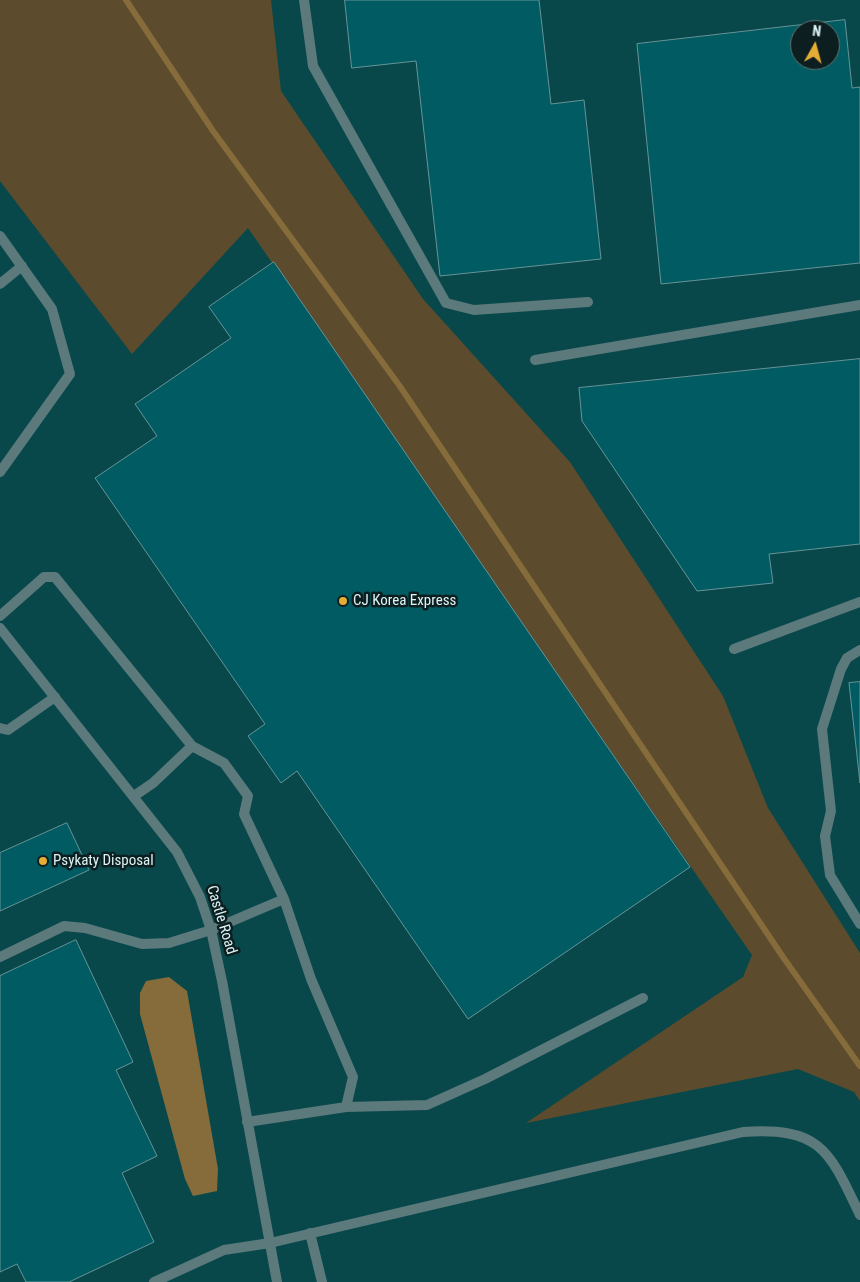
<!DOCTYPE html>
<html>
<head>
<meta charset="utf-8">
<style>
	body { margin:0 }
	#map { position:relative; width:860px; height:1282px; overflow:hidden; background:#0b3a3d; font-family:"Roboto Condensed",sans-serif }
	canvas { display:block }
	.north { position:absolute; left:790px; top:20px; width:50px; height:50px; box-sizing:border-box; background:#0c1e1f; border:1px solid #5f7375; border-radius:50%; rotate:7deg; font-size:14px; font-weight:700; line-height:20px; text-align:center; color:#dcf3f5 }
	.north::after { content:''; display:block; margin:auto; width:18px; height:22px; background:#e5ad35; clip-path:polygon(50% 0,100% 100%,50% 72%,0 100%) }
</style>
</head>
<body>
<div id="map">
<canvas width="860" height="1282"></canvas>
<div class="north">N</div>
</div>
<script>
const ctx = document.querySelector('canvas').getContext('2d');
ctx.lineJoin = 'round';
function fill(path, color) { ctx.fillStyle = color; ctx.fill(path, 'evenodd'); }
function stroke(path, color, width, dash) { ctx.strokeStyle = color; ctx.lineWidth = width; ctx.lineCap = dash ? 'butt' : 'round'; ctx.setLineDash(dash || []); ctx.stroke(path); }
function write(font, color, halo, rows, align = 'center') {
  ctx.font = font + ' "Roboto Condensed",sans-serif'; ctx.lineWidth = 5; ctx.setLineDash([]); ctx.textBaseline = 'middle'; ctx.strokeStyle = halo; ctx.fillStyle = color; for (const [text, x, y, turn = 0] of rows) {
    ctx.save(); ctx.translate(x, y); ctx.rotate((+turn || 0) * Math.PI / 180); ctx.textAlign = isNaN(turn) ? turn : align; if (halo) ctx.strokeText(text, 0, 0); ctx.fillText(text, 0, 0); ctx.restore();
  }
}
fill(new Path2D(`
	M0 0H860V1282H0ZM800 30H830V60H800Z`), '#08484b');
fill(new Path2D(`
	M0 0H271L281 91 423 299 570 462 723 696 768 808 860 953V1101L854 1092 798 1069 526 1123 743 977 752 955 248 228 132 354 0 181Z`), '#5c4b2c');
fill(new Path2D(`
	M169 977 187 991 218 1169 217 1191 193 1196 185 1179 140 1014V993L146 981Z`), '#866c3b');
stroke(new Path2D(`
	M126 0 213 131 399 385 783 957 860 1066`), '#866c3b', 6);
const building = new Path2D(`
	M345 0H539L551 104 584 100 601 259 440 276 416 61 352 68Z
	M845 20 852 88 860 87V263L661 284 637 44ZM800 30H830V60H800Z
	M274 262 690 867 468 1019 297 771 281 783 248 736 265 724 95 478 157 436 135 404 231 338 209 307Z
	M860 359V544L769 554 773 583 697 591 582 421 579 388Z
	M860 682V783L849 683Z
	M67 823 89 870 0 911V853Z
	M76 940 133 1062 116 1070 157 1156 122 1173 154 1242 69 1282H26L17 1264 0 1272V976Z`);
fill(building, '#005c62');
stroke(building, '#679396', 1);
stroke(new Path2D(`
	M304 0 313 66 446 303 474 310 588 302
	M0 236 52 309 70 374 0 472
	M0 284 22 266
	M535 360 860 305
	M0 616 44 577H55L192 746 224 763 248 796 244 814 284 899 311 979 353 1077 346 1107
	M734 649 860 602
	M860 650 847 658 841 669 822 729 831 811 825 836 830 875 860 924
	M0 728 8 730 55 697
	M134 796 153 783 192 746
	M0 957 64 926 85 928 142 944 169 943 211 930 284 899
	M247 1122 346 1107 427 1105 485 1079 643 998
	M310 1233 322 1282
	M154 1282 224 1250 270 1243 743 1132C821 1127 829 1150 860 1215`), '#5c797c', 10);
stroke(new Path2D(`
	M0 628 177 852 200 897 211 930 222 981 277 1282`), '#5c797c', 10);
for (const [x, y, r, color] of [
	[343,601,5,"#e5ad35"],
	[43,861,5,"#e5ad35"]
]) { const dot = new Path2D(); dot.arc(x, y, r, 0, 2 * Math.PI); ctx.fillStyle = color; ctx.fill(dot); stroke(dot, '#0c1e1f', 2); }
write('15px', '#dcf3f5', '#0c1e1f', [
	["CJ Korea Express",353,601],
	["Psykaty Disposal",53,861]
], 'left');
write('15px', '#dcf3f5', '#0c1e1f', [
	["Castle Road",221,920,73]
]);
</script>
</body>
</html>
